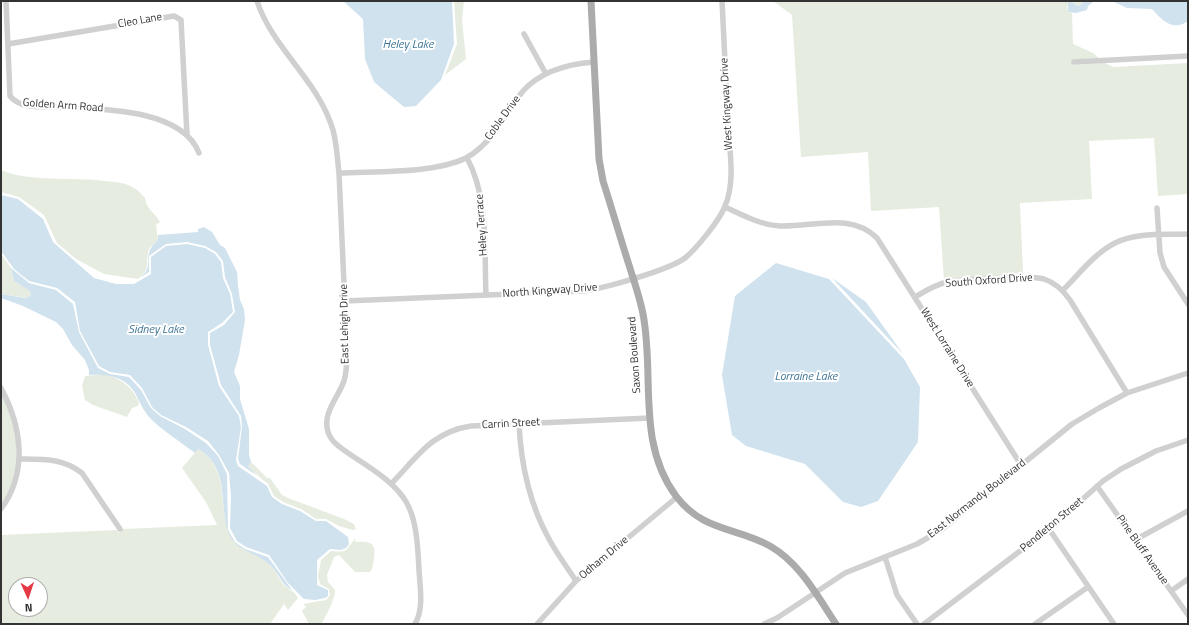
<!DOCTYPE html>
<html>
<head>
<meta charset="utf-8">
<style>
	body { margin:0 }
	#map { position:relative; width:1189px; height:625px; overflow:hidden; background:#fff; font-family:"Titillium Web",sans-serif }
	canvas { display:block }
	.frame { position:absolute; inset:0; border:2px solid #333; pointer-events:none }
	.north { position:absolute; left:8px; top:577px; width:40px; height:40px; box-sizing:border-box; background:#fff; border:1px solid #adadad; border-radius:50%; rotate:177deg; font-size:11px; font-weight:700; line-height:16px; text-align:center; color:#333 }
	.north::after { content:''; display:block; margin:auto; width:14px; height:18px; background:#e63946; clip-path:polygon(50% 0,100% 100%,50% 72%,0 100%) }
</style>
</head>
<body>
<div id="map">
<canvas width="1189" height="625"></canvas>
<div class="frame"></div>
<div class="north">N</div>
</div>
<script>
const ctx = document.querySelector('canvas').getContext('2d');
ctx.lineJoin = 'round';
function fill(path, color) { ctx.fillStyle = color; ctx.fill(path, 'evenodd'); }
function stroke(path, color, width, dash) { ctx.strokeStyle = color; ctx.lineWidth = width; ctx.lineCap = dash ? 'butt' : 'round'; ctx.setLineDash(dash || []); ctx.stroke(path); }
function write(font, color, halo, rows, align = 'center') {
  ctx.font = font + ' "Titillium Web",sans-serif'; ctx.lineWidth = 4; ctx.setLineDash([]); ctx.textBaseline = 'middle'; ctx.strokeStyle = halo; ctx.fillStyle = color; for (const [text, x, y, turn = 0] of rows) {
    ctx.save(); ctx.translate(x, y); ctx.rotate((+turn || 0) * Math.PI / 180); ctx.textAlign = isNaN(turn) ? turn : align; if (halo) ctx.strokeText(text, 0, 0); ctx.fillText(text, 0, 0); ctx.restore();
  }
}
fill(new Path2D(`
	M454 1H464L462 20 466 59 445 75 457 44Z
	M773 1H1084L1079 6 1074 3 1067 6 1068 12 1072 13 1073 44 1093 53 1099 58 1072 60V65L1105 63 1113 67 1188 63V194L1158 196 1154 138 1089 141 1092 199 1020 203 1023 273 944 280 939 207 871 211 868 152 801 157 792 15Z
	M1 170C27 182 74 177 104 181 114 182 125 182 134 188 138 190 141 194 145 198 146 209 155 213 160 222L156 225 158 240C156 242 151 246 149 249 145 261 151 270 138 279L104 274 76 259 57 243 44 215 19 197 1 192Z
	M1 254 11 268 14 281 30 291 31 296 28 298 1 294Z
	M107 374C123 381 133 387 139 403L138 406 132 408 127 417 93 405 85 400 82 386 85 376Z
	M1 393C19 427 24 473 1 505Z
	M198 449C231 469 217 505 230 535 237 552 260 553 271 566 276 571 278 578 283 584 288 589 294 591 298 598L288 610 284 604 270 624H1V535L117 530 119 533 123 529 217 525 206 502 182 468ZM16 585H40V609H16Z
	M251 462 267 478H270L282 495 288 498 344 519 354 524 356 529 353 530 339 526 326 519H316L301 509 283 502 274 496 268 484 251 470 248 466Z
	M356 538 355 542C372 541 376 543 374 559 373 565 373 567 370 572H355L339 555 334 557 327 575 328 582 335 590C336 596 325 619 321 624H309L302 611 306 607 303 604 326 600 330 595 329 589 320 584 318 576 321 560 331 551C351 553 344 550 356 538Z`), '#e6ecdf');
fill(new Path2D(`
	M343 1H452L454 44 441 80 416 106 404 107 374 82 365 59 363 19Z
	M1084 1H1094L1088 6 1087 10 1076 13 1068 12V3L1071 2 1079 6Z
	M1112 1H1188V21C1173 32 1162 20 1152 9L1127 8Z
	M1 195 18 199 43 219 53 242 94 278 116 284H134L151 274V257L166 246 187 244 205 248 215 254 221 262 223 278 230 294 233 312 222 323 208 332V345L219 386 239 416 241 427 236 460 238 466 267 486 272 497 282 504 300 511 316 521H326L348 537 349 544 346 548 341 550 330 549 317 560V585L328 590V596L325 598 315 600 304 599 288 583 269 555 246 547 237 541 230 528 231 496 229 473 219 455 208 441 186 427 161 415 152 407 142 388 130 375 110 372 99 366 80 331 75 302 57 288 29 281 14 269 1 251Z
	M204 227 212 232 220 245 225 248 237 272 238 286 240 300 244 309 245 320 239 355 234 372 240 386V399L249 429V455L251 462 248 466 256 475 240 464 238 459 242 427 241 416 221 385 210 345V333L224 325 235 312 232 294 225 277 223 261 216 252 205 246 187 242 166 244 149 256V272L141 277C156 264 140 255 158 240V235L198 232V229Z
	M776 263 829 279 904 359 920 387 918 442 878 501 861 507 843 502 805 464 746 446 732 435 722 375 735 296Z
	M11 268 29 283 56 290 73 304 79 332 98 368 110 374 129 377 141 390 151 408 160 416 185 429 206 443 218 456 227 474 228 530 235 542 245 549 268 557 292 590C280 584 279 573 270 565 258 553 237 552 229 534 218 505 231 468 198 449L195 453C181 442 164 432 151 419 143 411 140 402 135 393 125 376 106 374 89 375V370L85 360 72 345 63 329 56 322 23 306 1 298V294L25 298 31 296 30 291 14 281Z
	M832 278 866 302 903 354Z`), '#cfe2ee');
stroke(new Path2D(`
	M6 1 10 96C21 110 43 106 59 107 99 109 182 108 199 153
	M257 1C272 47 315 78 331 124 337 139 337 157 339 173L347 351C347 361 347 371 344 381 338 398 322 413 328 432 332 444 344 450 354 457 410 493 416 504 419 570 420 587 424 609 415 624
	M524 34 546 74
	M8 44 174 16 181 20 187 135
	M1074 62 1188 56
	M467 158C489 198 484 250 486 295
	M339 173C375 171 433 174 466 158 477 152 487 142 495 132 505 119 512 104 523 91 541 71 568 64 594 62
	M725 207C742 215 761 225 780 226 814 227 851 212 877 238L1021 465
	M1157 208 1160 253 1164 267 1188 304
	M1063 290C1079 274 1095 253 1115 243 1136 232 1165 235 1188 234
	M915 297C925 291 936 284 948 282 965 279 1030 275 1044 279 1056 283 1063 290 1070 300L1127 393
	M345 301 584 291C605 288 669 270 685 258 696 249 720 220 725 206 736 181 729 148 728 122 726 82 724 41 722 1
	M1 388C22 427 28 472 1 509
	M519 424C521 465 529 503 549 539 557 554 567 567 576 581
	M20 459C43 459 63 458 82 473L120 529
	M392 483C418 456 432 432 471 426L650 418
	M1097 486 1188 615
	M1049 529 1114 624
	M1135 540 1188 511
	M885 557 897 595 917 624
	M1171 591 1188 579
	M537 624 576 581 677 497
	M764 624 777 618 845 573 917 544 941 530 1072 424 1099 408 1127 393 1188 373
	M924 624 1049 529 1103 481 1121 469 1156 451 1188 440
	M1035 624 1088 587`), '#d0d0d0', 5.5);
stroke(new Path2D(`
	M591 1 599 159 603 181C612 209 620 237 629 265 634 281 640 298 643 314 655 376 636 442 676 496 703 532 736 527 770 546 800 563 818 597 836 624`), '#ababab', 7);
write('11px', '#333', '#fff', [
	["Cleo Lane",140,21,-10],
	["West Kingway Drive",727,104,-93],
	["Golden Arm Road",63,106,4],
	["Coble Drive",503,118,-54],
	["Heley Terrace",482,225,-94],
	["South Oxford Drive",989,281,-4],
	["North Kingway Drive",550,291,-4],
	["East Lehigh Drive",345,324,-91],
	["West Lorraine Drive",947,348,58],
	["Saxon Boulevard",635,355,-94],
	["Carrin Street",511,424,-3],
	["East Normandy Boulevard",977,499,-38],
	["Pendleton Street",1052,525,-40],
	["Pine Bluff Avenue",1142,550,55],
	["Odham Drive",604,558,-40]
]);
write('italic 12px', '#3f7597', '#fff', [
	["Heley Lake",408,45],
	["Sidney Lake",156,330],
	["Lorraine Lake",806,377]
]);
</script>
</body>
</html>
